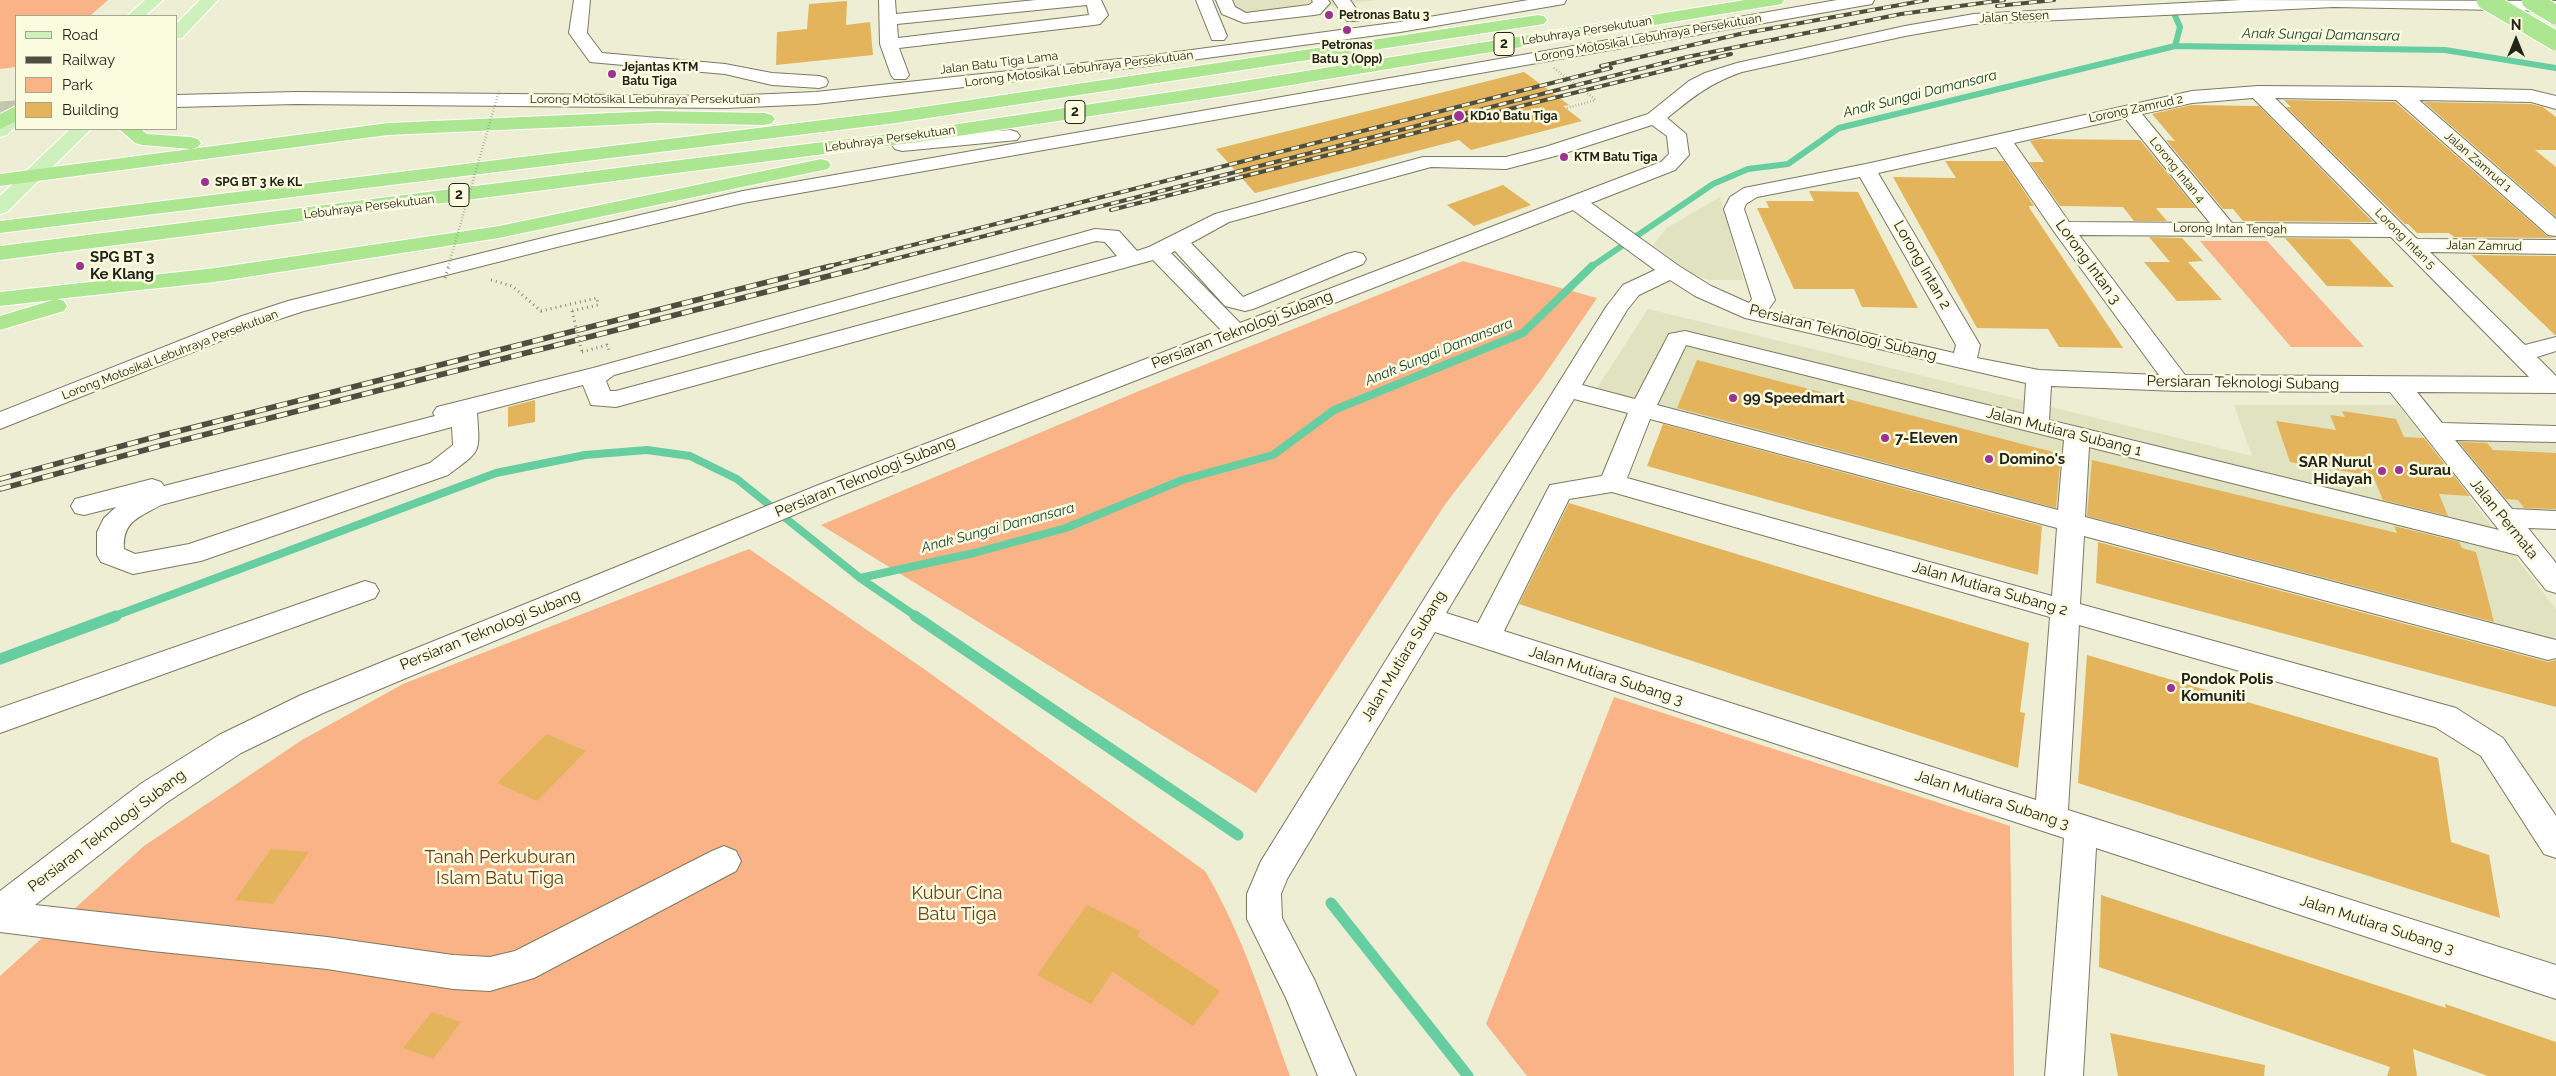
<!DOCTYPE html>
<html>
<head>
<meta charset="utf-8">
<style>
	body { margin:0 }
	#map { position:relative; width:2556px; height:1076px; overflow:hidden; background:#edeed3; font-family:Raleway,sans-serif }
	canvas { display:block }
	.legend { position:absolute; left:15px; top:15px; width:162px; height:115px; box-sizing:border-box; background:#fbfbe0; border:1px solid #a4a590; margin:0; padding:6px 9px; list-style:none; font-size:15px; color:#222319 }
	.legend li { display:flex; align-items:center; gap:10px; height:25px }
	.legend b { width:25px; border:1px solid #a4a590 }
	.north { position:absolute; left:2491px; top:15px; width:50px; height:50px; -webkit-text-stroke:4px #fbfbe0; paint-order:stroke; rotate:0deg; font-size:14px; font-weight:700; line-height:20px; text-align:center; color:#222319 }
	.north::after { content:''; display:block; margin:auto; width:18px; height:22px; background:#222319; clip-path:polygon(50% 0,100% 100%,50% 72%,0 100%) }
</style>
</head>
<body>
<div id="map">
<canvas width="2556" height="1076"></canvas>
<ul class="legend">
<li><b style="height:6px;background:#cef0bd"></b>Road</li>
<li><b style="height:6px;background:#4d4e40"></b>Railway</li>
<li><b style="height:14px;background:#f9b386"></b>Park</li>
<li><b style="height:14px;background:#e3b45c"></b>Building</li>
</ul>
<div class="north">N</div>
</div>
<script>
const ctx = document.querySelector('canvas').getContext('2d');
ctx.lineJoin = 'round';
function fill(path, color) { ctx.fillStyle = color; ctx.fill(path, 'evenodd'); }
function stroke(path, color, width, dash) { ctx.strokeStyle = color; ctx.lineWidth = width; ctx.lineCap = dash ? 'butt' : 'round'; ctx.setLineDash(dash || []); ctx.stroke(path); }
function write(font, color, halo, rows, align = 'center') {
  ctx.font = font + ' Raleway,sans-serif'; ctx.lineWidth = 5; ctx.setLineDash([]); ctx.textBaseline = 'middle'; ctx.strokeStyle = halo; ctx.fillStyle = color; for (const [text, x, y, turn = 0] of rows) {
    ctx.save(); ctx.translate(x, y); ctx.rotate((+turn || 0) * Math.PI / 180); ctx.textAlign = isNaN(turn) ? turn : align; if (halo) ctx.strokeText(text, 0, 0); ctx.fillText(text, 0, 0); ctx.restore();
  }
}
fill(new Path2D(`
	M1228 0H1377L1247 16 1232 10Z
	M1720 197 1743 280H1709L1693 274 1653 245 1667 228Z
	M1648 309 2252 456 2234 405H2398L2556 609V644L1597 388Z
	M2450 437 2556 440V515L2512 513Z`), '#e1e2bf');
fill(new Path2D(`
	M0 0H108L90 16H16V67L0 69Z
	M2200 241H2267L2364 347H2291Z
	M1463 261 1597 298 1541 380 1446 503 1256 793 821 525 1139 391Z
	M749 549 924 669 1205 871C1243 935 1265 1007 1290 1076H0V976L144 846 302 740 403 684Z
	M1614 697 2010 826 2014 1076H1527L1486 1024Z`), '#f9b386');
stroke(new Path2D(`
	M2172 9 2180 27 2175 46
	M1591 267 1713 184 1748 169 1788 164 1839 128 2175 46 2445 50 2556 68`), '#66cea1', 6);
stroke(new Path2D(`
	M860 578 974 553 1066 528 1182 480 1273 455 1334 410 1523 333 1592 266
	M112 617 496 473 585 455 647 450 690 456 737 479 860 578 917 617`), '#66cea1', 8);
stroke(new Path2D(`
	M915 616 1238 835
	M0 659 116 616
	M1331 903 1468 1076`), '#66cea1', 11);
fill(new Path2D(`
	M847 1 846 25 870 22 873 55 776 65 777 32 807 29 809 4Z
	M1524 72 1569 105 1563 106 1582 121 1471 150 1459 140 1255 193 1216 149Z
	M2284 100 2395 102 2547 236 2556 238 2454 237 2449 233H2417L2408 224H2405L2286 107H2291Z
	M2424 102 2531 104 2543 107 2556 117V150H2535L2556 167V217Z
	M2191 105 2259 106 2373 222 2243 221 2233 209H2223L2166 140 2175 141 2152 114Z
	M2040 139 2140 140 2196 208H2156L2167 221H2134L2123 207 2060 206 2029 162H2044L2030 141Z
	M1945 161H2004L2034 206H2029L2030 209 2123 348 2059 347 2048 329 1977 328 1893 177 1956 178Z
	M1503 185 1531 205 1474 226 1447 205Z
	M1809 191 1858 192 1918 308 1862 307 1854 289H1794L1757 208H1769L1766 201H1814Z
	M2149 237 2182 238 2203 261 2188 262 2222 300 2177 301 2144 262H2170Z
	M2285 238 2349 239 2394 287 2327 286Z
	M2471 255 2556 256V335H2555Z
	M1697 360 2061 454 2056 508 1677 408Z
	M535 400V422L508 427V407Z
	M2342 411 2396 419 2404 437 2424 438 2470 496 2439 494 2448 516 2383 500 2373 476 2290 462 2276 421 2336 430 2330 415 2345 417Z
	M1663 424 2042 526 2038 575 1647 466Z
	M2459 442 2487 443 2493 450 2556 453V509L2524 508 2518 500 2506 499Z
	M2092 460 2397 533 2394 526 2459 542 2462 548 2476 552 2494 622 2087 516Z
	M1569 503 2029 643 2020 712 2025 713 2018 768 1519 604Z
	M2098 542 2548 662 2556 660V707L2096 583Z
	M2087 655 2438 758 2451 842 2489 855 2500 918 2078 783Z
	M547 734 586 751 537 801 497 783Z
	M271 849 309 852 273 904 235 900Z
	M2101 895 2446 1008 2445 1004 2556 1042V1076H2488L2413 1049 2417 1076H2387L2390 1067 2099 967Z
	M1087 905 1140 931 1137 936 1220 991 1193 1026 1113 972 1091 1004 1037 975Z
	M432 1012 461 1022 433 1059 403 1048Z
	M2110 1033 2265 1065 2264 1076H2118Z`), '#e3b45c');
stroke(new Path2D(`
	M0 111 16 110`), '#c4c5ae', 19, [19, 9]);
const minor = new Path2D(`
	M574 0H590L587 33 602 53 725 64 772 73 819 76 826 78 828 82 826 86 819 88 772 85 725 74 590 62 569 33Z
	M879 0H895L896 14 1036 0H1101L1108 15 1100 24 1094 25 899 48 909 75 906 79H894L891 75 880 44ZM1087 5 1089 15 898 38 897 24Z
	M1196 0H1212L1227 36 1224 40H1212Z
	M1216 0H1232L1235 7 1246 13 1309 5 1313 2 1312 0H1328L1330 3 1320 14 1314 15 1244 23 1222 14Z
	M1333 0H1350L1362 17 1359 21H1347Z
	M1528 0H1566L1564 4 1558 5 1400 32 1147 66 816 104 726 108 296 104 176 107V95L296 92 726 96 816 92 1147 56 1400 22Z
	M1837 0H1874L1872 4 1866 5 743 203 561 246 304 311 258 326 0 429V412L242 316 288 301 559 234 743 191Z
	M2241 0 2556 1V11L2334 7 1974 24 1905 36 1742 72C1710 83 1693 97 1667 118L1686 134 1689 155 1675 170 1591 203 1679 266 1711 286 1749 303 1752 299 1724 209 1730 197 1744 188 1866 164 2192 91 2258 86 2400 87 2531 90 2556 96V109L2531 102 2419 100 2556 219V236L2548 235 2396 100 2275 98 2417 239 2556 240V254L2430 252 2525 345 2556 337V351L2537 357 2556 376V393L2417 392 2442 423 2556 426V442L2455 440 2512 509 2556 511V529L2528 528 2556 563V593L2546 590 2518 555 2089 447 2085 517 2548 638 2556 640V658L2548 660 2084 536 2080 604 2456 708 2503 738 2556 816V858L2544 854 2481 756 2435 727 2079 625 2068 810 2556 965V999L2096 848 2083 1076H2045L2064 838 1435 632 1287 879 1281 894 1282 918 1314 979 1356 1076H1318L1286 998 1247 919V894L1261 861 1606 307 1623 285 1655 270 1573 210 834 498 323 713 241 753 166 803 35 905 327 937 453 955 490 957 515 951 712 851 724 846 736 851 741 861 736 871 534 978 490 991 453 989 327 969 152 951 0 932V891L142 783 219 735 301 695 816 486 1221 330 1153 260 616 407 591 405 583 385 477 413C480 455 481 450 448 475L201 561 133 574 101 562 97 555V532L104 518 116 507 84 515 75 513 71 506 75 499 152 479 161 482 164 486 435 416 433 413 437 407 593 368 1095 229 1119 231 1137 251 1149 247 1215 214 1423 157H1506L1545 147 1648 114 1689 81 1705 73 1737 63 1905 26 1974 14ZM2253 98 2378 224 2232 223 2142 114 2192 103ZM2125 118 2210 223 2069 222 2014 143ZM1652 125 1667 136 1669 154 1661 162 1240 323 1171 253 1175 251 1225 306 1245 311 1253 309 1363 264 1366 259 1363 254 1355 252 1347 254 1243 297 1191 243 1229 222 1431 167 1506 169 1559 155ZM1996 147 2055 233 2159 375 2039 370 1977 358 1980 345 1878 173ZM1860 177 1956 345 1954 353 1768 310 1775 300 1744 209 1746 204 1757 197ZM2079 235 2391 237 2529 377 2185 375ZM1096 241 1105 242 1117 256 616 391H610L606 381 614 375ZM1670 280 1695 296 1745 318 2026 383 2024 414 1685 331 1669 334 1635 399 1582 385 1627 310 1639 295ZM1686 345 2064 440 2058 510 1657 405ZM2051 386 2178 391 2390 392 2499 530 2049 420ZM1574 399 1628 413 1602 476 1550 485 1478 623 1446 613ZM1650 419 2057 528 2052 596 1627 478ZM452 427 453 445 430 463 189 544 135 554 124 549C122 521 140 517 161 505ZM1612 492 2050 617 2036 800 1504 631 1569 499Z
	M1010 130 1017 132 1020 136 1017 140 902 151 895 149 892 145 895 141 902 139Z
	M365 581 375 584 379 591 375 598 0 733V708Z`);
const major = new Path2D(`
	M145 0H163L145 16H127Z
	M200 0H218L182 38 176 39V24Z
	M16 110V126L7 135 0 137V121L9 112Z
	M70 129H91L7 212 0 214V196Z`);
const highway = new Path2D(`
	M1745 0H1784L1782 4 1776 5 1231 95 918 142 0 260V246L918 130 1231 83Z
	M1538 15 1544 16 1547 20 1544 24 896 123 0 233V221L896 111Z
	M16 106V121L0 129V114Z
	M657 111 765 113 772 115 775 119 772 123 765 125 657 123 388 135 0 186V174L388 123Z
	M119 129H141L147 134 191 137 198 139 201 143 198 147 191 149 142 145 135 143Z
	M821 159 828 161 831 165 828 169 499 238 215 282 57 299 64 301 67 306 64 311 0 330V316L53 300 0 306V292L215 268 499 226Z`);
stroke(minor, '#7a7a62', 2);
stroke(major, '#fff', 2);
stroke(highway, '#fff', 2);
stroke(new Path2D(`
	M1567 108 1596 100`), '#888976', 2.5, [0.5, 2.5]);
stroke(new Path2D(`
	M491 280 512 286 541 311 597 298 598 305 572 311
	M582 352 607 345 609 350`), '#888976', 3, [1, 4]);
fill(minor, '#fff');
fill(major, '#cef0bd');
fill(highway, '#ade691');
const railFar1 = new Path2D(`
	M1997 6 2054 0
	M1601 66 1740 34 1927 0
	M1501 111 1731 54
	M1111 210 1474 118
	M826 267 1611 68
	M863 267 1687 57 1901 14 2004 0`);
const rail = new Path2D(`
	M0 479 155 437 831 266
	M0 489 156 447 868 266`);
stroke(railFar1, '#4d4e40', 4);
stroke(rail, '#4d4e40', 5.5);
stroke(railFar1, '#fbfbe0', 2.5, [8]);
stroke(rail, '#fbfbe0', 4, [11]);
const highwayBridge = new Path2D(`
	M2486 0 2556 41
	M2531 0 2556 15`);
stroke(highwayBridge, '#fff', 21, []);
stroke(new Path2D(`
	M1554 68 1596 100
	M448 267 499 91`), '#888976', 2.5, [0.5, 2.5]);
stroke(new Path2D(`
	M445 278 449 266
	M572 311 582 352`), '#888976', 3, [1, 4]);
stroke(highwayBridge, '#ade691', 19);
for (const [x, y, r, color] of [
	[1329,15,5,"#9d3293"],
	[1347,30,5,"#9d3293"],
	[612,74,5,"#9d3293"],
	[1459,116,6,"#9d3293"],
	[1564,157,5,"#9d3293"],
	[205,182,5,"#9d3293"],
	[80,266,5,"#9d3293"],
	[1733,398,5,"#9d3293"],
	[1885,438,5,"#9d3293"],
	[1989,459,5,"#9d3293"],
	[2399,470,5,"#9d3293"],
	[2382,471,5,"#9d3293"],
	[2171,688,5,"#9d3293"]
]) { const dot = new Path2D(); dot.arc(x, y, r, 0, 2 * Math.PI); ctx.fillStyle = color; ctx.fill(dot); stroke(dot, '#fbfbe0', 2); }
write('bold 12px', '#222319', '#fbfbe0', [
	["Petronas Batu 3",1339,15],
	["Petronas",1347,45,"center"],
	["Batu 3 (Opp)",1347,59,"center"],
	["Jejantas KTM",622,67],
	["Batu Tiga",622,81],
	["KD10 Batu Tiga",1470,116],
	["KTM Batu Tiga",1574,157],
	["SPG BT 3 Ke KL",215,182]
], 'left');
write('12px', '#222319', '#fbfbe0', [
	["Jalan Stesen",2014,17,-3],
	["Lebuhraya Persekutuan",1587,31,-9],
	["Lorong Motosikal Lebuhraya Persekutuan",1648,38,-10],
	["Jalan Batu Tiga Lama",999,63,-7],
	["Lorong Motosikal Lebuhraya Persekutuan",1079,69,-7],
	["Lorong Motosikal Lebuhraya Persekutuan",645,99],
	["Lorong Zamrud 2",2136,109,-12],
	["Lebuhraya Persekutuan",890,139,-8],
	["Jalan Zamrud 1",2478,162,41],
	["Lorong Intan 4",2177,170,51],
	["Lebuhraya Persekutuan",369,207,-7],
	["Lorong Intan Tengah",2230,229,1],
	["Lorong Intan 5",2405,239,45],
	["Jalan Zamrud",2484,246,1],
	["Lorong Motosikal Lebuhraya Persekutuan",170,355,-21]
]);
write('italic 14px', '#0f3d2b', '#fbfbe0', [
	["Anak Sungai Damansara",2321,35,1],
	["Anak Sungai Damansara",1920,94,-14],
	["Anak Sungai Damansara",1439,352,-22],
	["Anak Sungai Damansara",998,528,-15]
]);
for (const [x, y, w] of [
	[1504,44,20],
	[1075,112,20],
	[459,195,20]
]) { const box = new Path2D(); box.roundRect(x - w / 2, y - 11.5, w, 23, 4); ctx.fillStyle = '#fbfbe0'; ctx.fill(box); stroke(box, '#222319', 1); }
write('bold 14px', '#222319', null, [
	["2",1504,44],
	["2",1075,112],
	["2",459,195]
]);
write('bold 15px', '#222319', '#fbfbe0', [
	["SPG BT 3",90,257],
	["Ke Klang",90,274],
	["99 Speedmart",1743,398],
	["7-Eleven",1895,438],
	["Domino's",1999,459],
	["SAR Nurul",2372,462,"right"],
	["Hidayah",2372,479,"right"],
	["Surau",2409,470],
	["Pondok Polis",2181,679],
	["Komuniti",2181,696]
], 'left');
write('15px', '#222319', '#fbfbe0', [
	["Lorong Intan 3",2088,262,54],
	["Lorong Intan 2",1922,265,60],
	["Persiaran Teknologi Subang",1242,330,-21],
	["Persiaran Teknologi Subang",1843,333,14],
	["Persiaran Teknologi Subang",2243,383,1],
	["Jalan Mutiara Subang 1",2064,432,14],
	["Persiaran Teknologi Subang",865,477,-22],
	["Jalan Permata",2504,519,51],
	["Jalan Mutiara Subang 2",1990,589,16],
	["Persiaran Teknologi Subang",490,630,-22],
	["Jalan Mutiara Subang",1404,656,-59],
	["Jalan Mutiara Subang 3",1606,676,18],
	["Jalan Mutiara Subang 3",1992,800,18],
	["Persiaran Teknologi Subang",107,831,-37],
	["Jalan Mutiara Subang 3",2377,925,18]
]);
write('18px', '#6e3b13', '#fbfbe0', [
	["Tanah Perkuburan",500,858],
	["Islam Batu Tiga",500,879],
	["Kubur Cina",957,894],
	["Batu Tiga",957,915]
]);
</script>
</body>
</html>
